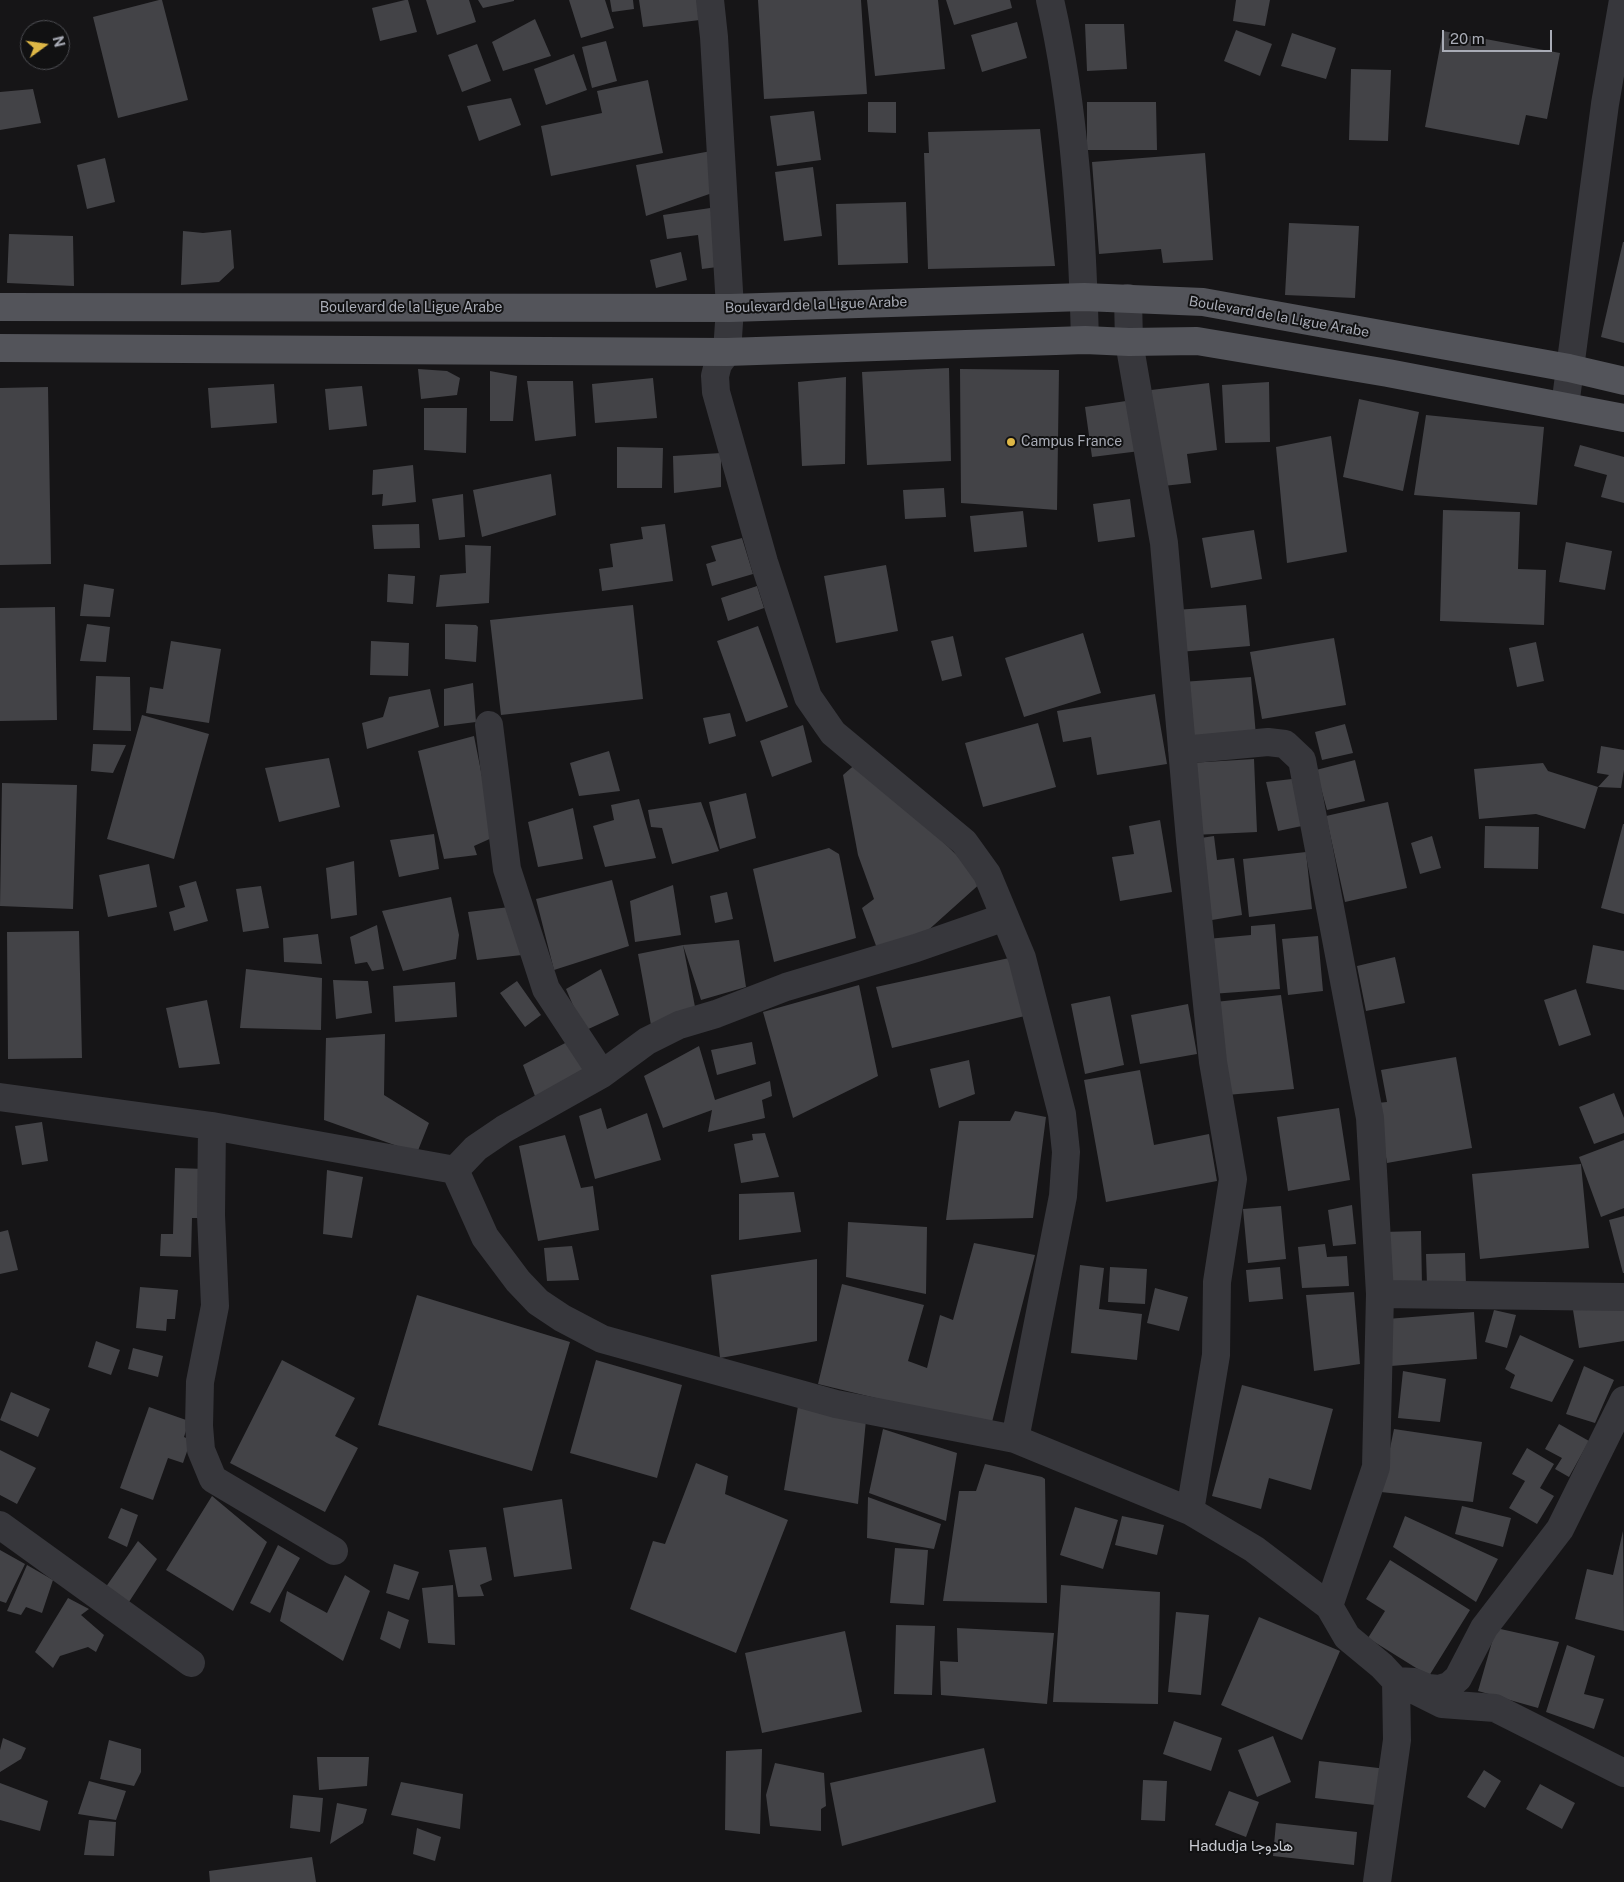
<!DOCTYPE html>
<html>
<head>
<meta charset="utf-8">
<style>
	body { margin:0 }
	#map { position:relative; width:1624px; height:1882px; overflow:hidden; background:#161517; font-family:"Public Sans",sans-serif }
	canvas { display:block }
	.north { position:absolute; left:20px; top:20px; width:50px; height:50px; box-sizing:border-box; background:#111112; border:1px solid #4e4f54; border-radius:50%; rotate:76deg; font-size:14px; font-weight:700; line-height:20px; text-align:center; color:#a9acb6 }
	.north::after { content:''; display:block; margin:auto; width:18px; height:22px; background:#deb746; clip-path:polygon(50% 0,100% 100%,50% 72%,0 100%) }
	.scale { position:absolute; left:1442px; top:30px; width:110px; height:22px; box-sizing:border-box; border:2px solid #a9acb6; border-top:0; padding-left:6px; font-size:15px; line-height:18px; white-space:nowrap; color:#a9acb6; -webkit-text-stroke:4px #111112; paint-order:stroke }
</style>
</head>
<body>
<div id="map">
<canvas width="1624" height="1882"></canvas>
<div class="north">N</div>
<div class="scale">20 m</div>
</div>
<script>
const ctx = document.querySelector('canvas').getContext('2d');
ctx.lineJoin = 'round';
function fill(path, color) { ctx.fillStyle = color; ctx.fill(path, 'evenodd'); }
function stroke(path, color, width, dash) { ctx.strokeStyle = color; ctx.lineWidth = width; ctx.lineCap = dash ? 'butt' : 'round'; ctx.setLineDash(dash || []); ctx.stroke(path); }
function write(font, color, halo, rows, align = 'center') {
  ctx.font = font + ' "Public Sans",Vazirmatn,sans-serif'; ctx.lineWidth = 4; ctx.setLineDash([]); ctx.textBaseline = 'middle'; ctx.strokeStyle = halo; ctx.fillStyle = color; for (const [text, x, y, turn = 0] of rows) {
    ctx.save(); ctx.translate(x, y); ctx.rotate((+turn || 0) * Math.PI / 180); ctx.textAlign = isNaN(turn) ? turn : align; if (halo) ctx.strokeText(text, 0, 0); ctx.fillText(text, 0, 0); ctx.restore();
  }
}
fill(new Path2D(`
	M159 0H162L188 100 118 118 93 17Z
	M405 0H408L417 32 380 41 372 8Z
	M426 0H469L476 22 437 35Z
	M478 0H514V1L483 8Z
	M569 0H605L614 28 581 38Z
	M610 0H633L634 9 612 12Z
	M639 0H705L708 19 643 27Z
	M758 0H861L867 94 764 99Z
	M867 0H938L945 69 875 76Z
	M946 0H1010L1012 8 954 25Z
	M1236 0H1270L1265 26 1233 21Z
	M535 19 551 56 503 71 492 42Z
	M1017 22 1027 58 982 72 971 35Z
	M1085 24H1124L1127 69 1087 71Z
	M1236 30 1272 44 1260 76 1224 61Z
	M1443 31 1560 53 1547 119 1526 115 1519 145 1425 127Z
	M1292 33 1336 48 1326 79 1281 66Z
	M606 41 617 81 592 88 582 47Z
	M477 44 491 81 462 92 448 55Z
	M574 54 587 90 546 105 534 69Z
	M1351 69 1391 70 1388 141 1349 140Z
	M648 80 663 153 551 176 541 126 602 113 597 91Z
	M33 89 41 123 0 130V92Z
	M511 98 521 125 479 141 467 106Z
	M868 102H896V133L868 132Z
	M1087 102H1156L1157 150H1087Z
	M814 111 821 160 777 166 770 116Z
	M1040 129 1055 266 928 269 924 153H929L928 132Z
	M711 151 718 191 646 216 636 165Z
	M1205 153 1213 260 1163 263 1161 249 1099 254 1092 162Z
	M105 158 115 202 87 209 77 165Z
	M813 167 822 236 784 241 775 172Z
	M906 202 908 263 838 265 836 204Z
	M717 207 725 266 702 269 698 235 667 239 663 215Z
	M1289 223 1359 226 1355 298 1285 295Z
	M231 230 234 268 219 282 181 285 183 231 203 233Z
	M9 234 73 236 74 286 7 283Z
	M1623 242H1624V343L1601 337Z
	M681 252 687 280 656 288 650 260Z
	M949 368 951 461 867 465 862 372Z
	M418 369 447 371 460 378 457 395 421 399Z
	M960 369 1059 370 1057 510 961 503Z
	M490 371 517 376 513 421H490Z
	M846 377 845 464 802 466 798 382Z
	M653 378 657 418 595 423 592 384Z
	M527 381H573L576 436 535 441Z
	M1269 382 1270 442 1225 443 1222 385Z
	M1209 383 1217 450 1187 454 1191 483 1163 486 1151 390Z
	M274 384 277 423 211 428 208 388Z
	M362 386 367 426 329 430 325 389Z
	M48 387 51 564 0 565V388Z
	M1359 399 1419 412 1403 491 1343 477Z
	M1133 400 1140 451 1092 457 1085 407Z
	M424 408H467L466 453 424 450Z
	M1426 415 1544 427 1537 505 1414 495Z
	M1331 436 1347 552 1287 563 1276 447Z
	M1580 445 1624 457V503L1601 497 1607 475 1574 466Z
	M617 447 663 448 662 488H617Z
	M721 453V487L674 493 673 456Z
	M413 465 416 502 382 506 383 494 372 495 373 470Z
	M551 474 556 515 482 537 473 490Z
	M944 488 946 517 905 519 903 490Z
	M463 494 465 537 439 540 432 499Z
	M1130 499 1135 537 1098 542 1093 504Z
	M1443 510 1520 512 1518 569 1546 570 1544 625 1440 621Z
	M1023 511 1027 547 974 552 970 516Z
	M419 524 420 548 374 549 372 525Z
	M665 524 673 581 602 591 599 569 613 567 610 544 643 539 641 527Z
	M1254 530 1262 579 1211 588 1202 538Z
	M742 538 753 574 712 586 706 564 716 561 711 546Z
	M1566 542 1612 551 1605 590 1559 582Z
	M465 545 491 546 489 603 436 607 440 575 466 573Z
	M886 565 898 631 836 643 824 576Z
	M388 574 415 576 413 604 387 602Z
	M84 584 114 589 110 617 80 616Z
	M757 586 764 608 728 621 721 598Z
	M633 605 643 699 501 715 490 620Z
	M1246 605 1250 646 1179 652 1175 610Z
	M55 607 57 720 0 721V608Z
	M87 624 110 627 106 662 80 661Z
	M445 624 476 625 478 627 476 662 445 659Z
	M758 626 788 707 746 722 717 641Z
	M1083 633 1101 693 1024 717 1005 658Z
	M953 636 962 676 942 681 931 641Z
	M1334 638 1346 705 1262 719 1250 652Z
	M171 641 221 649 209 723 146 713 150 687 163 689Z
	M371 641 409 643 408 676 370 675Z
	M1536 642 1544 681 1517 687 1509 648Z
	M96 676 130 677 131 731 93 730Z
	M1251 677 1256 736 1186 742 1182 682Z
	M473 683 476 722 444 726V689Z
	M430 689 439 727 367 749 362 723 383 717 389 697Z
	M1155 694 1167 764 1097 775 1091 737 1063 742 1057 711Z
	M730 713 736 736 709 744 703 718Z
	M142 715 209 734 174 859 107 839Z
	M1038 723 1056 787 983 807 965 743Z
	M1345 724 1353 753 1322 760 1315 732Z
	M803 725 812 762 772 777 760 741Z
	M474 736 494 837 474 846 477 855 444 859 418 751Z
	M93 744 126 745 113 773 91 771Z
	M1601 746 1624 750V770L1621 788 1598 787 1585 829 1536 814 1479 819 1474 769 1543 763 1548 771 1598 787 1609 775 1597 773Z
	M609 751 620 791 579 796 570 763Z
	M329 758 340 807 279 822 265 768Z
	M1254 759 1257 832 1193 835 1189 763Z
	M1355 760 1365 801 1327 810 1316 770Z
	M858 762 932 831 983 881 915 942 878 951 862 908 874 899 858 855 843 775Z
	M1292 779 1302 826 1278 831 1266 782Z
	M2 783 77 785 73 909 0 906Z
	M746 793 756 838 720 849 709 802Z
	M639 799 656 858 605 867 593 826 614 820 611 805Z
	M701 802 719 851 672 864 662 828 651 827 648 810Z
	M1388 802 1407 888 1345 902 1326 816Z
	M573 808 583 859 538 867 528 822Z
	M1160 820 1172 892 1120 901 1112 857 1134 854 1129 826Z
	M1623 824H1624V914L1601 908Z
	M1485 826 1539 827 1538 869 1484 868Z
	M434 834 439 869 399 877 390 840Z
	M1214 836 1217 860 1234 858 1242 915 1206 921 1194 839Z
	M1432 836 1441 868 1420 874 1411 843Z
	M829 848 839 854 856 938 774 962 753 869Z
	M1306 852 1312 909 1249 917 1243 859Z
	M354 861 357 915 331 919 326 868Z
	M149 864 157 907 108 917 99 875Z
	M612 880 629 946 554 970 536 899Z
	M196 881 208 921 174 931 169 912 185 907 179 886Z
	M673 885 681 935 635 942 630 901Z
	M261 886 269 928 243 932 236 889Z
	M727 892 733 919 715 923 710 896Z
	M451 897 459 935 456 959 403 971 382 911Z
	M518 906 522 955 477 960 468 912Z
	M1275 924 1280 989 1211 994 1207 939 1251 935V926Z
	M377 925 384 969 372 971 367 962 355 964 350 937Z
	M79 931 82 1058 8 1059 7 932Z
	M318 934 322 964 284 962 283 938Z
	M1318 936 1323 991 1288 995 1282 939Z
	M739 940 746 987 701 1000 683 945 697 1017 651 1025 638 954 683 945Z
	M1593 945 1624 951V990L1586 983Z
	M1395 957 1405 1003 1366 1011 1357 966Z
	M1009 958 1029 1015 892 1048 876 987Z
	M246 969 322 978 321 1030 240 1028Z
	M601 969 619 1015 584 1031 566 989Z
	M333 980 368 981 372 1013 336 1019Z
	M517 981 541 1015 525 1027 500 993Z
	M455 982 457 1017 395 1022 393 986Z
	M859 985 878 1076 793 1118 763 1012Z
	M1576 989 1591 1035 1559 1046 1544 1000Z
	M1281 995 1294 1089 1227 1095 1215 1002Z
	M1110 996 1124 1065 1085 1074 1071 1004Z
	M207 1000 220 1064 179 1068 166 1008Z
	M1188 1004 1197 1054 1140 1064 1131 1015Z
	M385 1034 384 1095 429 1123 417 1153 324 1120 326 1038Z
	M569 1041 583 1063 582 1079 538 1104 523 1065Z
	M752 1042 756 1064 717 1075 711 1050Z
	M699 1046 715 1100 770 1081 772 1096 762 1100 765 1118 708 1132 712 1110 663 1128 644 1076Z
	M1456 1057 1472 1148 1387 1163 1377 1103 1387 1102 1381 1070Z
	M969 1060 975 1094 939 1108 930 1069Z
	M1140 1070 1154 1145 1209 1134 1217 1181 1106 1202 1084 1080Z
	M1614 1093 1624 1118V1133L1594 1144 1579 1107Z
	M601 1108 607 1129 647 1113 661 1160 595 1179 579 1116Z
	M1339 1108 1350 1180 1288 1191 1277 1117Z
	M1015 1111 1046 1117 1033 1218 946 1220 959 1121H1010Z
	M42 1122 48 1161 22 1165 15 1126Z
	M765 1133 779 1177 741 1183 734 1144 753 1140 752 1134Z
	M565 1135 581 1188 593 1186 599 1230 538 1241 519 1146Z
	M1624 1140V1208L1601 1217 1579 1157Z
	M1581 1164 1589 1248 1480 1259 1472 1174Z
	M175 1168 206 1169 205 1218H192L191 1257 160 1256 161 1234H173Z
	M327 1170 363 1177 352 1238 323 1234Z
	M794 1192 801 1232 739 1240V1194Z
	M1352 1205 1356 1244 1333 1246 1328 1210Z
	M1281 1206 1286 1259 1248 1263 1243 1209Z
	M1624 1216V1273H1623L1609 1220Z
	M848 1222 927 1227 926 1294 846 1277Z
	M8 1230 18 1270 0 1274V1232Z
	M1421 1231 1422 1286 1384 1287 1382 1232Z
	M974 1243 1035 1255 991 1426 818 1384 842 1284 924 1305 908 1361 927 1368 940 1315 953 1320Z
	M1325 1244 1327 1257 1347 1256 1349 1286 1302 1288 1298 1247Z
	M572 1246 579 1280 547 1281 544 1248Z
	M1465 1253 1466 1285H1427L1426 1254Z
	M817 1259V1341L720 1358 711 1275Z
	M1080 1265 1104 1268 1099 1309 1142 1314 1137 1360 1071 1353Z
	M1110 1267 1147 1269 1145 1304 1108 1302Z
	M1280 1267 1283 1299 1249 1302 1246 1270Z
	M140 1287 178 1290 175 1319H167L166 1331 136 1328Z
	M1155 1288 1188 1297 1179 1331 1147 1323Z
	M1354 1292 1360 1364 1314 1371 1306 1295Z
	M417 1295 570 1342 532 1471 378 1425Z
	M1624 1303V1341L1579 1348 1573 1310Z
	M1494 1310 1516 1315 1507 1348 1485 1342Z
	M1474 1312 1477 1359 1391 1366 1387 1319Z
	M1520 1335 1574 1360 1552 1402 1510 1388 1515 1375 1505 1369Z
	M96 1341 120 1350 111 1375 88 1367Z
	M133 1348 163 1356 158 1377 128 1369Z
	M282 1360 355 1398 335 1436 358 1448 325 1512 230 1463Z
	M596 1360 682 1385 657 1478 570 1453Z
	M1584 1366 1614 1380 1595 1423 1566 1414Z
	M1403 1371 1446 1379 1440 1422 1398 1418Z
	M1242 1385 1333 1409 1311 1490 1269 1478 1261 1509 1212 1496Z
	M11 1392 50 1409 38 1437 0 1420Z
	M799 1400 866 1420 858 1504 784 1490Z
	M149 1407 189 1421 184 1437 191 1440 183 1463 168 1458 153 1500 120 1488Z
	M1559 1424 1589 1441 1569 1477 1555 1469 1562 1458 1545 1449Z
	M883 1429 957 1453 946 1521 869 1493Z
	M1394 1429 1482 1442 1473 1502 1381 1492Z
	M1527 1448 1554 1464 1540 1488 1554 1496 1537 1524 1509 1508 1525 1481 1512 1474Z
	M0 1450 36 1468 17 1504 0 1495Z
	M696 1463 728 1476 725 1494 788 1520 736 1653 630 1609 653 1541 665 1544Z
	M985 1464 1042 1477 1045 1479 1047 1603 943 1601 959 1491H976Z
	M212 1496 267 1542 233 1611 166 1570Z
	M868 1497 941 1524 934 1549 867 1538Z
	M562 1499 572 1569 514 1577 503 1508Z
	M1462 1506 1511 1518 1503 1547 1455 1534Z
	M1075 1507 1118 1520 1103 1569 1060 1555Z
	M121 1508 138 1515 127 1547 108 1538Z
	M1122 1516 1164 1525 1157 1555 1115 1545Z
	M1405 1516 1498 1559 1476 1602 1393 1547Z
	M1623 1531 1624 1631 1575 1619 1587 1569 1613 1575Z
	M138 1541 157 1559 127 1605 103 1591Z
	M278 1545 300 1558 270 1613 250 1603Z
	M486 1547 492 1580 480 1585 484 1596 458 1597 449 1550Z
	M895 1548 928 1550 924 1605 890 1603Z
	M0 1550 25 1564 6 1603 0 1601Z
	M1390 1560 1470 1610 1429 1676 1368 1638 1385 1611 1366 1599Z
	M394 1564 419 1572 409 1600 386 1593Z
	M27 1565 53 1580 42 1613 26 1607 21 1615 7 1611Z
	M345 1575 370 1591 343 1661 280 1621 287 1591 327 1613Z
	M453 1585 455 1645 428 1643 422 1588Z
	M1061 1585 1160 1592 1158 1704 1053 1702Z
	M68 1598 89 1609 81 1615 104 1635 96 1652 88 1647 60 1656 53 1668 35 1652Z
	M388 1611 409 1620 400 1649 380 1639Z
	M1176 1612 1209 1615 1201 1695 1168 1692Z
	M1259 1617 1340 1651 1302 1740 1221 1705Z
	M896 1625 935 1626 932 1695 894 1694Z
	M957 1628 1054 1633 1047 1704 941 1695 940 1661 958 1662Z
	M1496 1628 1559 1642 1538 1708 1478 1691Z
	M845 1631 862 1712 762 1733 745 1653Z
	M1567 1645 1595 1656 1584 1694 1604 1699 1594 1729 1546 1712Z
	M1174 1721 1222 1738 1211 1771 1163 1754Z
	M1273 1736 1291 1782 1257 1797 1238 1750Z
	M3 1738 26 1748 21 1759 0 1772V1750Z
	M109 1740 141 1749V1772L134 1786 100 1779Z
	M984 1748 996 1802 842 1846 830 1783Z
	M762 1749 760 1834 725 1830 726 1751Z
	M317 1757H369L367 1786 319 1790Z
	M1319 1761 1387 1769 1383 1806 1315 1798Z
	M775 1763 824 1773 826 1806 821 1809V1831L770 1826 766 1795Z
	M1484 1770 1501 1781 1485 1808 1467 1797Z
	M1143 1780 1167 1781 1165 1821 1141 1820Z
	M89 1781 126 1791 116 1820 78 1814Z
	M401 1782 463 1794 460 1829 391 1815Z
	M0 1783 48 1801 40 1831 0 1820Z
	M1540 1784 1575 1803 1562 1829 1526 1809Z
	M1229 1791 1259 1802 1246 1837 1215 1825Z
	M293 1795 323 1798 320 1832 290 1828Z
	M337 1803 367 1809 363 1823 330 1844Z
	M89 1820 116 1822 114 1856 84 1855Z
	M1276 1823 1357 1832 1354 1865 1273 1856Z
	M417 1828 441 1837 435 1861 413 1854Z
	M312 1857 316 1882H210L209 1871Z`), '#434347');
stroke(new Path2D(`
	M710 0 714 37 730 308 727 352 718 364 715 376 716 392 764 562 808 697 833 733 964 842 987 874 1022 958 1062 1114 1066 1152 1063 1196 1015 1439
	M1050 0C1075 108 1082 229 1085 340
	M1128 298 1129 342 1164 543 1190 840 1213 1062 1233 1179 1217 1282 1216 1355 1190 1511
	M1565 406 1605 104 1623 0
	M489 725 507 869 546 989 602 1074
	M1182 750 1268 742 1285 744 1302 760 1370 1118 1380 1294 1376 1467 1329 1606
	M0 1097 212 1126 455 1170 485 1237 518 1281 538 1302 562 1318 602 1339 836 1404 1015 1439 1190 1511 1254 1549 1329 1606 1347 1637 1382 1666 1396 1681 1442 1704 1495 1708 1624 1773
	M212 1126 211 1215 215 1306 200 1382 199 1426 201 1450 213 1479 334 1551
	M455 1170 476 1148 504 1129 602 1074 647 1041 679 1025 716 1014 786 987 916 948 1005 917
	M1380 1294 1624 1297
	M0 1525 191 1663
	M1377 1882 1397 1740 1396 1681 1414 1682 1428 1688 1439 1689 1449 1686 1458 1678 1484 1628 1560 1529 1624 1400`), '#37373c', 28);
stroke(new Path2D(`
	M0 307 730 308 1084 297 1203 302 1569 368 1624 381
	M0 348 727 352 1085 340 1129 342 1197 341 1388 373 1624 418`), '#53545a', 28);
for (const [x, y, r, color] of [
	[1011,442,5,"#deb746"]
]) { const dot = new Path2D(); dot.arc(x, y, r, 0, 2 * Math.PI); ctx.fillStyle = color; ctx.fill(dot); stroke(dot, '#111112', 2); }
write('14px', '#a9acb6', '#111112', [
	["Boulevard de la Ligue Arabe",816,305,-2],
	["Boulevard de la Ligue Arabe",411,308],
	["Boulevard de la Ligue Arabe",1279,317,10]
]);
write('14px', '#a9acb6', '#111112', [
	["Campus France",1021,442]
], 'left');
write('15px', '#c9cbd2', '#111112', [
	["Hadudja هادوجا",1241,1846]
]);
</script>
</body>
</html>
